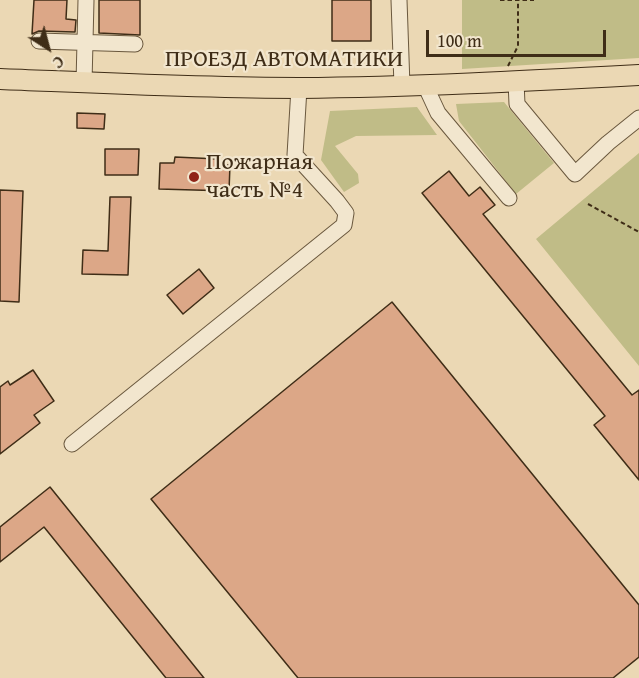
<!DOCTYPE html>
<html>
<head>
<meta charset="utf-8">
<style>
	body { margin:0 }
	#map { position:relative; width:639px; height:678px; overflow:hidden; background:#ebd8b4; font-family:"Gentium Book Plus",serif }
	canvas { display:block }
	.north { position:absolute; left:18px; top:18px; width:60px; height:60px; -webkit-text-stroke:4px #f2e6ce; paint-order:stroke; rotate:144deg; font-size:16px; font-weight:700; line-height:24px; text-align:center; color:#3f2d17 }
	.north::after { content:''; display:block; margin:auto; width:21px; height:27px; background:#3f2d17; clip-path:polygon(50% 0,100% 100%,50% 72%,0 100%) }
	.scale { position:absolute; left:426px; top:30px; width:180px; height:27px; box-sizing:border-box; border:3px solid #3f2d17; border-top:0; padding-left:8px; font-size:18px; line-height:21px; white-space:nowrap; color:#3f2d17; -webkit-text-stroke:4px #f2e6ce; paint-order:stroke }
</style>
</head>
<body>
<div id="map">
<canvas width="639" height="678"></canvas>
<div class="north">С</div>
<div class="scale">100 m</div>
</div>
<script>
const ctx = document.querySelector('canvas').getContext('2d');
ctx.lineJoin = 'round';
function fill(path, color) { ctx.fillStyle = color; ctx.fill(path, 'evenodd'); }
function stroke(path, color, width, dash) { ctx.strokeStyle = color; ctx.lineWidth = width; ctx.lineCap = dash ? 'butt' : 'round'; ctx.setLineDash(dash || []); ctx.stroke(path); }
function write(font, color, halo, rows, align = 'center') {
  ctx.font = font + ' "Gentium Book Plus",serif'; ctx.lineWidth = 4.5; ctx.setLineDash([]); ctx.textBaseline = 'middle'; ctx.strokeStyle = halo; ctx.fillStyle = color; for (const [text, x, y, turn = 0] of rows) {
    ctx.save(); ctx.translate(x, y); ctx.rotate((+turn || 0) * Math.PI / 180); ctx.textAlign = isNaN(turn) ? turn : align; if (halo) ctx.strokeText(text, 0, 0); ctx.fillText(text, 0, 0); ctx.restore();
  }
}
fill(new Path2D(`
	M462 0H639V58L462 69Z
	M504 102 554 163 516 194 459 121 456 104Z
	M417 107 437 135 356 136 335 146 358 174 359 183 344 192 321 160 330 111Z
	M639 153V366L536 239Z`), '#c0bc87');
const building = new Path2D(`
	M34 0H67L66 19 76 20 75 32 39 31 32 34Z
	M99 0H140V35L99 33Z
	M332 0H371V41H332Z
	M77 113 105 114 104 129 77 128Z
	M105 149H139L138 175H105Z
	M175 157 218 159V165H230L229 191 159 189 160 163H174Z
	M449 171 469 196 480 187 495 205 483 214 632 395 639 390V480L594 425 605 416 422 193Z
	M0 190 23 191 19 302 0 301Z
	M110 197H131L128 275 82 274 83 250 108 251Z
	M199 269 214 288 183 314 167 295Z
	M392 302 639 605V657L613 678H298L151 499Z
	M33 370 54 401 34 415 40 423 0 454V387L8 381 10 385Z
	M50 487 204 678H166L44 527 0 562V527Z`);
fill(building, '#dca787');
stroke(building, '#3f2d17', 1.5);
const minor = new Path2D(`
	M399 0 402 86
	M39 41 135 44
	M516 82 517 104 575 174 608 143 639 118
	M84 83 86 0
	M425 85 438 113 509 198
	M72 444 344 225 346 213 337 201 295 155 299 88`);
const major = new Path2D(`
	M0 79C100 83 199 88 299 88 413 87 526 81 639 75`);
stroke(minor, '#6a583e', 17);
stroke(major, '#3f2d17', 22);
stroke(new Path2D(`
	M500 0H534
	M508 66 518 46V1
	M588 204 639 232`), '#3f2d17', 2, [4.5, 3]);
stroke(minor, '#f2e6ce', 15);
stroke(major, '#ebd8b4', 20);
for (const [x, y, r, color] of [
	[194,177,6,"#8f2418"]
]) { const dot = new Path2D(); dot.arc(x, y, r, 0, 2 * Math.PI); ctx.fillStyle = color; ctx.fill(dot); stroke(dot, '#f2e6ce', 2); }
write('24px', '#3f2d17', '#f2e6ce', [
	["ПРОЕЗД АВТОМАТИКИ",284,60]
]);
write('24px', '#3f2d17', '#f2e6ce', [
	["Пожарная",206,163],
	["часть №4",206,191]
], 'left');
</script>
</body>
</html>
